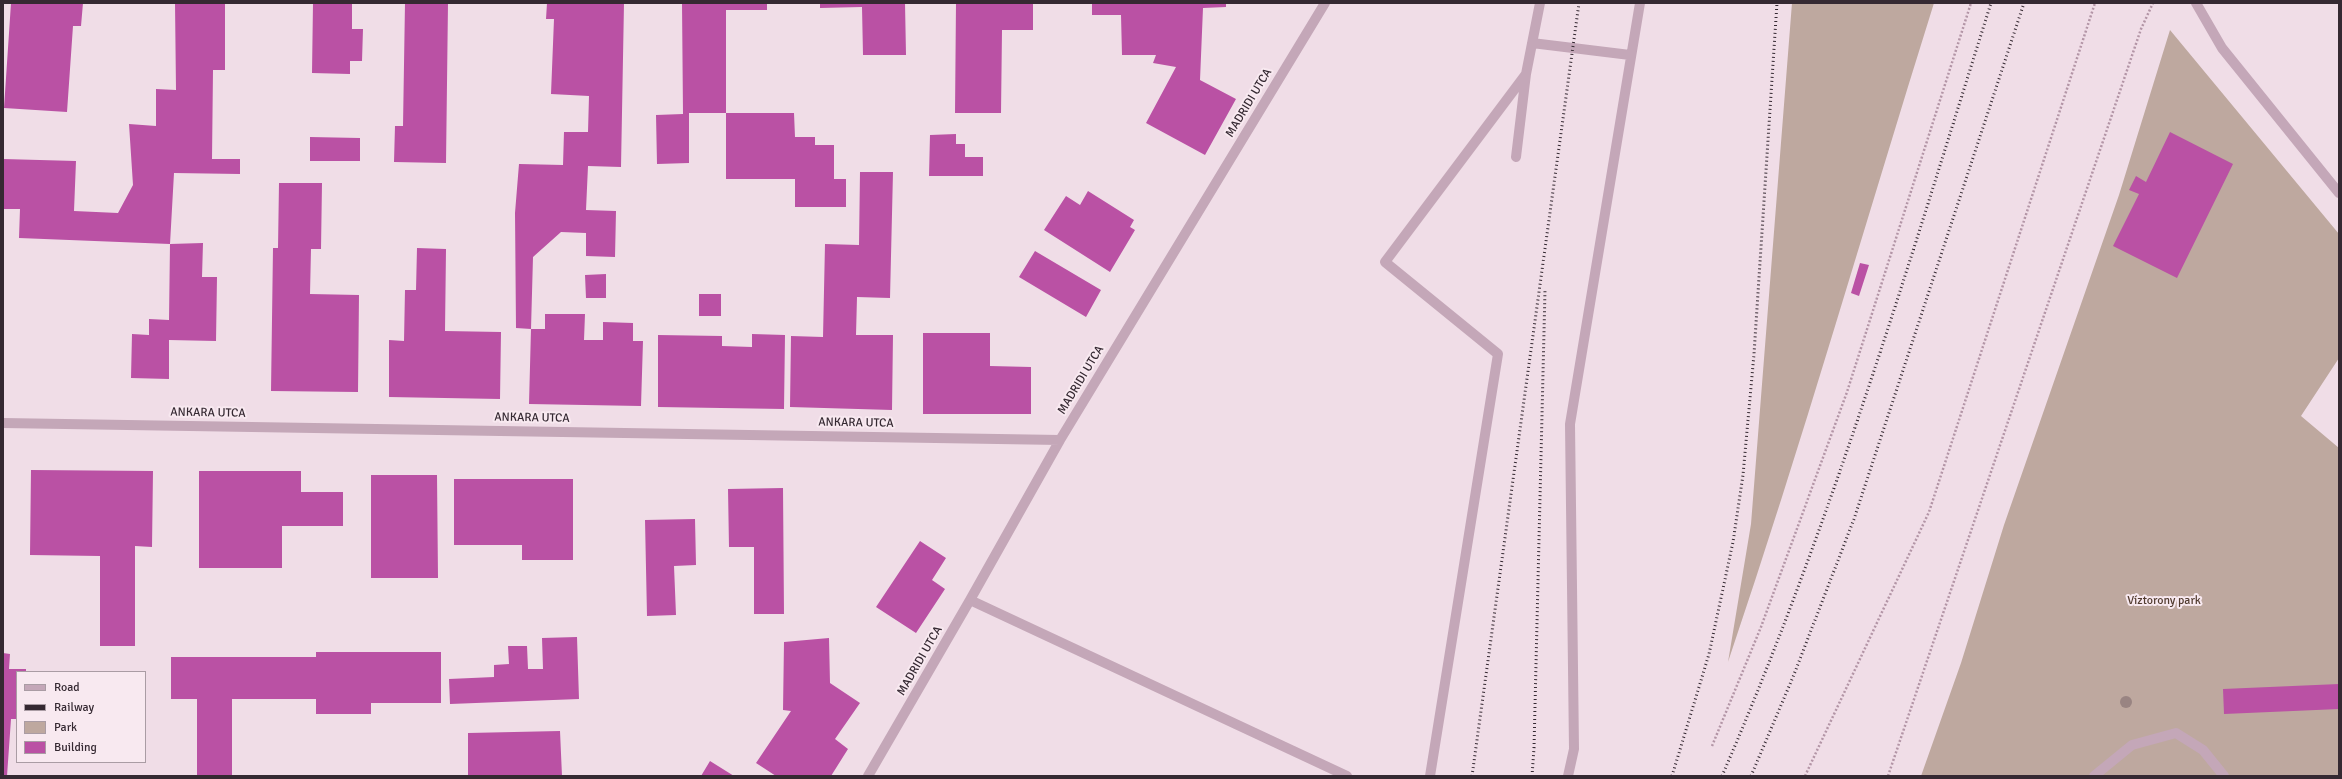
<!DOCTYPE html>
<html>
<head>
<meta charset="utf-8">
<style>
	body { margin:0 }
	#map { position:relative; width:2342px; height:779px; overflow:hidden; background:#f0dde7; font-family:Signika,sans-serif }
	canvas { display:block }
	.frame { position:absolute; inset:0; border:4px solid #352932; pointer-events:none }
	.legend { position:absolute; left:16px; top:671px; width:130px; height:92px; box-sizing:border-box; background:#f8e9f0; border:1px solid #aa9ca4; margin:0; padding:5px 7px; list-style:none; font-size:12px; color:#352932 }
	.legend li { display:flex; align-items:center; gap:8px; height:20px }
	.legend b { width:20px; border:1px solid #aa9ca4 }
</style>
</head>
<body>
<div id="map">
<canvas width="2342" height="779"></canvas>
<div class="frame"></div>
<ul class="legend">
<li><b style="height:5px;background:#c4a7b8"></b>Road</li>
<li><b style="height:5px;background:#352932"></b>Railway</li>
<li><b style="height:11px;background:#bea89f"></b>Park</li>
<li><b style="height:11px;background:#ba51a4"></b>Building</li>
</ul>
</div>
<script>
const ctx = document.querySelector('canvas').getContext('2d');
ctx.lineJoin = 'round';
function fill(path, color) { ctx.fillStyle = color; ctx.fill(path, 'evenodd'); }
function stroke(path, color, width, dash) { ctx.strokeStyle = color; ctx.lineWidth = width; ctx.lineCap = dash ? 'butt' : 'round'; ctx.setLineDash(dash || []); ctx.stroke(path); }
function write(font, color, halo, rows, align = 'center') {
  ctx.font = font + ' Signika,sans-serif'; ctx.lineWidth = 4; ctx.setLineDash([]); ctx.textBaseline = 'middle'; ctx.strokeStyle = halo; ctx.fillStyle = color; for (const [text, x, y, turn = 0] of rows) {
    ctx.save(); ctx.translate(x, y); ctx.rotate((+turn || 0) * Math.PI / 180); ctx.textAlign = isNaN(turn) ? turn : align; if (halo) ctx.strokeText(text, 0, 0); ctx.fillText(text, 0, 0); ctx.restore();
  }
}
fill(new Path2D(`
	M1792 3H1934C1865 223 1802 444 1728 662L1751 524Z
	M2170 30 2339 234V358L2301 416 2339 448V776H1921L1961 663 2004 525 2119 195Z`), '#bea89f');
fill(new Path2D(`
	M11 3H83L81 26H73L67 112 4 108Z
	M175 3H225V70H213L212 159H240V174L174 173 170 244 19 238 20 209H3V159L76 161 74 211 118 213 133 185 129 124 156 126V89L176 90Z
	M313 3H352V29H363L362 61H350V74L312 73Z
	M405 3H448L446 163 394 162 395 126H403Z
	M547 3H624L621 167 588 166 586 210 616 211 615 257 586 256V233L561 232 533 257 531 329 516 328 515 213 519 164 563 165 564 132H588L589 96 551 94 554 19H546Z
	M682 3H767V10H726V113H689V163L657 164 656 115 683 114Z
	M820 3H905L906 55H863L862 7 820 8Z
	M956 3H1033V30H1002L1001 113H955Z
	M1092 3H1226V7L1203 8 1200 80 1236 99 1205 155 1146 123 1176 67 1153 63 1156 55H1122L1121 15H1092Z
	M726 113H794L795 137H815V145H834V179H846V207H795V179H726Z
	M2170 132 2233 164 2177 278 2113 246 2139 194 2129 190 2136 176 2146 182Z
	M956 134V144H965V157H983V176H929L930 135Z
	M310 137 360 138V161H310Z
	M860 172H893L890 298 857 297 856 335H893L892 410 790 407 791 336 823 337 825 244 859 245Z
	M279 183H322L321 249H311L310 294 359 295 358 392 271 391 273 248H278Z
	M1088 191 1134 220 1130 227 1135 230 1110 272 1044 230 1066 196 1080 205Z
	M203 243 202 277H217L216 341 169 340V379L131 378 132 334 149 335V319L169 320 170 244Z
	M417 248 446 249 445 331 501 332 500 399 389 397V340L404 341 405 290H416Z
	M1035 251 1101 290 1086 317 1019 277Z
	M1860 263 1869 265 1859 296 1851 293Z
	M606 274V298H586L585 275Z
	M699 294H721V316H699Z
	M545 314H585L584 340H603V322L633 323V341H643L641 406 529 404 531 329H545Z
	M923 333H990V366L1031 367V414H923Z
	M752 334 785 335 784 409 658 407V335L722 336V346L752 347Z
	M31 470 153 471 152 547 135 546V646H100V556L30 555Z
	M199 471H301V492H343V526H282V568H199Z
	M371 475H437L438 578H371Z
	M454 479H573V560H522V545H454Z
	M783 488 784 614H754V547H729L728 489Z
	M695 519 696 565 674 566 676 615 647 616 645 520Z
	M920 541 946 558 932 580 945 589 916 633 876 607Z
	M577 637 579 699 450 704 449 679 494 677V665L509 664 508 646H527L528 669H543L542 638Z
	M829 638 830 683 860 703 835 739 848 749 831 776H776L756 763 791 711 783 710 784 642Z
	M316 652H441V703H371V714H316V699H232V776H197V699H171V657H316Z
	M3 653 10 654 9 669H26V672H17V719H11L7 776H3Z
	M2339 684V709L2224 714 2223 689Z
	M560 731 562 776H468V733Z
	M710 761 734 776H701Z`), '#ba51a4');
stroke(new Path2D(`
	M1712 746 1761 627 1847 392 1971 3
	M1805 776 1929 512 2095 3
	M1888 776 2141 29 2153 3`), '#b395a6', 2.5, [2, 2]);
stroke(new Path2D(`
	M2196 3 2222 48 2339 193
	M1532 43 1630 55
	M1516 157 1526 74 1540 3
	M3 423 1060 440
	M970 600 1347 776
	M868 776 970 600 1060 440 1325 3
	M1430 776 1498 354 1385 262 1526 74
	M1568 776 1574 749 1570 424 1640 3
	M2094 776 2132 745 2176 733 2203 750 2224 776`), '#c4a7b8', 10);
stroke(new Path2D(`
	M1472 776 1579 3
	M1532 776 1534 748 1545 290
	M1672 776 1709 654 1733 542 1743 475 1754 354 1777 3
	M1722 776C1831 525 1909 263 1991 3
	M1751 776 1793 677 1854 519 2024 3`), '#352932', 3, [1, 3]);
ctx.fillStyle = '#998482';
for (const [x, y] of [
	[2126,702]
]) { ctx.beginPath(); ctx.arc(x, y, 6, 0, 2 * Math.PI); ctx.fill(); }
write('12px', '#352932', '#f8e9f0', [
	["MADRIDI UTCA",1249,103,-59],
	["MADRIDI UTCA",1081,380,-59],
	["ANKARA UTCA",208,413,1],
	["ANKARA UTCA",532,418,1],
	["ANKARA UTCA",856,423,1],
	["MADRIDI UTCA",920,661,-60]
]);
write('12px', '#513b2f', '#f8e9f0', [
	["Víztorony park",2164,601]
]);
</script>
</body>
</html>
